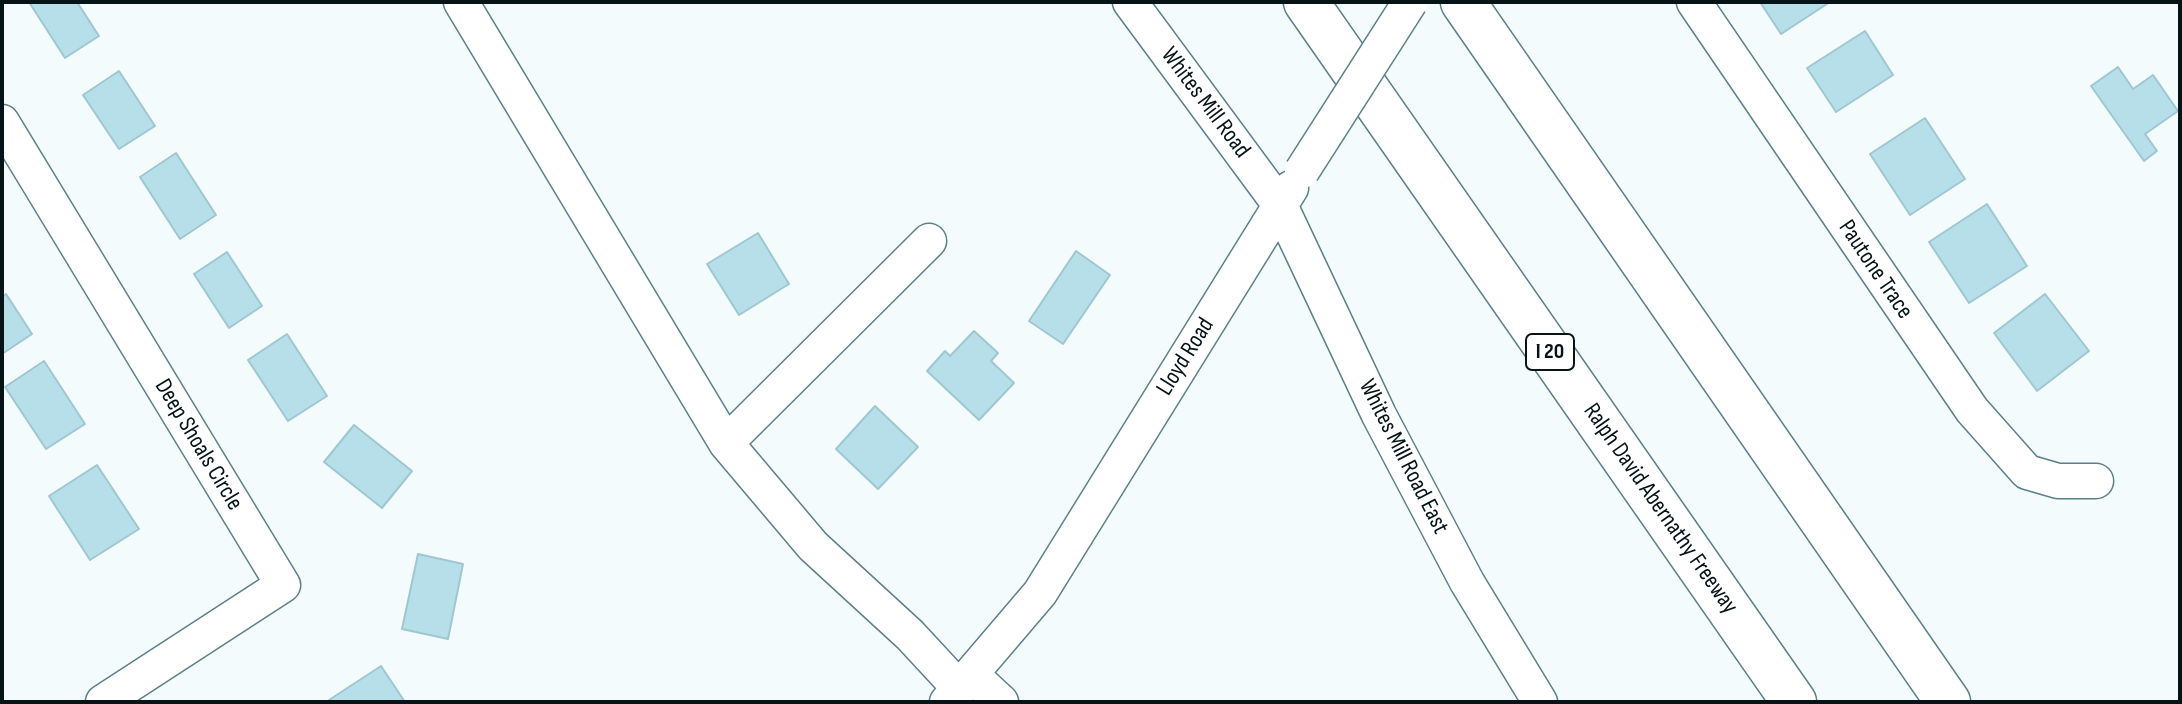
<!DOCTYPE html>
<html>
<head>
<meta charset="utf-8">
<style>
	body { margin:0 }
	#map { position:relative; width:2182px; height:704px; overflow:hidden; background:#f3fbfd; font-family:"Sofia Sans Condensed",sans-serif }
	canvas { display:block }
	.frame { position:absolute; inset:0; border:4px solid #061418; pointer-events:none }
</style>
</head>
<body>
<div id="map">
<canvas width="2182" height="704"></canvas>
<div class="frame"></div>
</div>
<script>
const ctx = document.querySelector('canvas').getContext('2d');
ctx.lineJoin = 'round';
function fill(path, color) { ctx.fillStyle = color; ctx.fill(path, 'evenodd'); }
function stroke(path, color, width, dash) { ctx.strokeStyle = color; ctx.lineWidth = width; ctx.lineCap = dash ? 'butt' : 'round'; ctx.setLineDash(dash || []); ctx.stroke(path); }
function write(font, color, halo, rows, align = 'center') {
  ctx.font = font + ' "Sofia Sans Condensed",sans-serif'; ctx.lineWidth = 6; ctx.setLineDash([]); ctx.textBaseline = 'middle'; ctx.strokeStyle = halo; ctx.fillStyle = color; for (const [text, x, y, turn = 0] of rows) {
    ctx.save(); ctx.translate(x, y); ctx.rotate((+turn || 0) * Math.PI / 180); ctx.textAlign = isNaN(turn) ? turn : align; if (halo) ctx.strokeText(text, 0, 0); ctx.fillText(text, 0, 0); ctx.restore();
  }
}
const building = new Path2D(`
	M29 2H77L99 36 65 58Z
	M1760 2H1830L1781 34Z
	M1865 31 1893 75 1836 112 1807 68Z
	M2118 67 2133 89 2153 75 2178 111 2145 134 2157 151 2144 161 2091 86Z
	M119 71 155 126 119 149 83 95Z
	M1925 118 1965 179 1910 215 1870 154Z
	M176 153 216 215 180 239 140 177Z
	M1987 204 2027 266 1969 303 1929 242Z
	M758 233 789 284 739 315 707 264Z
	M1076 251 1110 275 1063 344 1029 321Z
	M227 252 262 306 229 328 194 274Z
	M6 294 32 334 2 354V297Z
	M2045 294 2089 351 2037 391 1994 333Z
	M974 331 998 353 991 361 1014 383 979 420 927 371 945 351 950 356Z
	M287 334 327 396 288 421 248 360Z
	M44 361 85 424 46 449 5 387Z
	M875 406 918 447 878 489 836 449Z
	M354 425 412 471 382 508 324 462Z
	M97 465 139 529 90 560 49 496Z
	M418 554 463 564 448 639 402 629Z
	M381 666 405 702H326Z`);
fill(building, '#b6dfe9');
stroke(building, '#9fc7d1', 2);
const minor = new Path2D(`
	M461 2 726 443 813 546 910 635 960 689
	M1130 2 1280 205 1379 415 1467 582 1540 702
	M1694 2 1972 410 2027 472 2058 481H2096
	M2 122 283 585 103 702
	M726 443 929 241
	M972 675 1001 702
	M947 702 1040 593 1291 188`);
const highway = new Path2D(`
	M1306 2 1794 702
	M1463 2 1948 702`);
stroke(minor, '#5b808a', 37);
stroke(highway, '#5b808a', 47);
stroke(minor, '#fff', 34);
stroke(highway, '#fff', 44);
const minorBridge = new Path2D(`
	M1302 171 1410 2`);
stroke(minorBridge, '#5b808a', 37, []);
stroke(minorBridge, '#fff', 34);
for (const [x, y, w] of [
	[1550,352,48]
]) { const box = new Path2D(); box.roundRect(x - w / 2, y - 18, w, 36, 6); ctx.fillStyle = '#fff'; ctx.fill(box); stroke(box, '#061418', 2); }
write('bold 22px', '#061418', null, [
	["I 20",1550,352]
]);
write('24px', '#061418', '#fff', [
	["Whites Mill Road",1205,103,53],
	["Pautone Trace",1875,270,56],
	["Lloyd Road",1186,357,-58],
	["Deep Shoals Circle",198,445,59],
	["Whites Mill Road East",1403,457,63],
	["Ralph David Abernathy Freeway",1660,509,55]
]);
</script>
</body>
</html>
